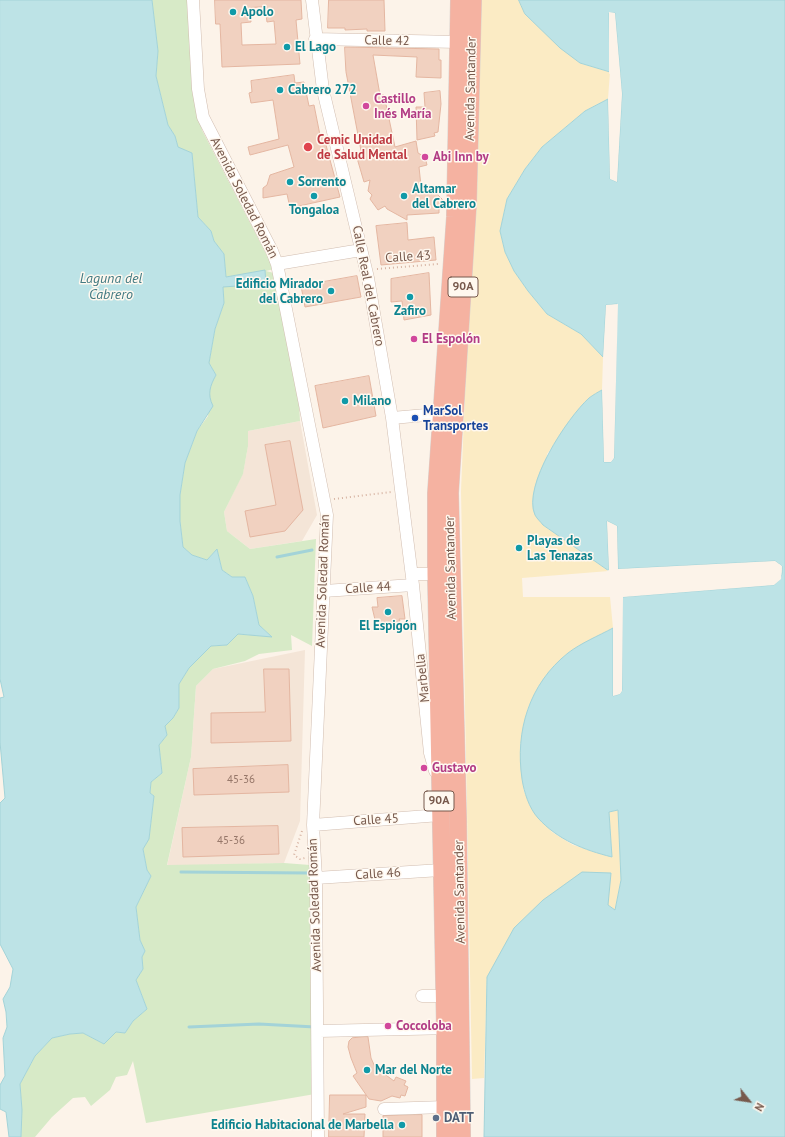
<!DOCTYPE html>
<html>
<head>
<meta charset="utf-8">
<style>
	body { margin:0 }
	#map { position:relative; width:785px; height:1137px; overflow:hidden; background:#fcf3e9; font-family:"PT Sans",sans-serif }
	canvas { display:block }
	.north { position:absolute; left:729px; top:1081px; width:40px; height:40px; -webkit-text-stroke:3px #fff8ef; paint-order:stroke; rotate:120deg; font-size:11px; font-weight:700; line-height:16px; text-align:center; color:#77594c }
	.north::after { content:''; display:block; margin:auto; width:14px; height:18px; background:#77594c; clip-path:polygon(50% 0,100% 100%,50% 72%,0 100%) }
</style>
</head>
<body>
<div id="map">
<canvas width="785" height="1137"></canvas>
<div class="north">N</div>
</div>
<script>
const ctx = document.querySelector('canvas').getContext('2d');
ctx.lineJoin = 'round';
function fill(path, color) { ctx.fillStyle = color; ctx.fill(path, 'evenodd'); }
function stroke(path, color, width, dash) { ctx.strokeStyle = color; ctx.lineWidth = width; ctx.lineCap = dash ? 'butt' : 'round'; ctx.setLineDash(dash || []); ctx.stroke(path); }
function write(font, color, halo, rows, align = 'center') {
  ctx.font = font + ' "PT Sans",sans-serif'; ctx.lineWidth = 3; ctx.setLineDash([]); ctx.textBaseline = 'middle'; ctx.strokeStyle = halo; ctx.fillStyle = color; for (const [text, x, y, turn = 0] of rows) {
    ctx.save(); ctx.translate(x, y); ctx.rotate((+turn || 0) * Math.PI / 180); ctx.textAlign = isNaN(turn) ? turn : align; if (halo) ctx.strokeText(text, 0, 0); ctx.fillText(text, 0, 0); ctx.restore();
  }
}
fill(new Path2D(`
	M300 421 317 515 302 541 250 549 227 531 224 512 243 473 248 446V431Z
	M305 650 300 821 284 863 167 866 191 757 196 686 213 669Z`), '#f4e5d7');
fill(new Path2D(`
	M152 0H188L193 80 202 130 274 269 266 271 274 273 299 403 300 421 248 431V446L243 474 224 512 227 531 250 549 316 539 312 646 291 635 292 650 259 654 245 661 213 669 196 686 191 757 167 865 284 863 310 865 316 1014 315 1094 146 1123 133 1061 127 1075 116 1077 110 1090 91 1106 85 1097 73 1098 52 1117 35 1137H21L22 1110 20 1084 35 1056 52 1038 70 1034 83 1033 104 1044 116 1032 125 1033 133 1021 147 1009 136 980 143 969 142 957 145 951 140 940 136 907 151 876 147 870 143 849 149 838 154 796 150 793 151 782 162 773 159 745 167 735 165 726 173 718 179 708V684L189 668 211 646 227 645 238 634 271 636 259 625 253 596 245 577H232L222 570 217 549 207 560 192 555 183 547 180 521V495L185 463 197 431 208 416 210 385 216 375 209 363 215 329 224 303 223 286 266 283 265 271 226 277 224 254 214 241 211 231 198 217 192 153 178 148 175 136 168 125 156 76 158 51Z`), '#d7eac7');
fill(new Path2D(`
	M481 0H519L525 14 580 63 610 72 608 99 585 111 542 147 525 169 507 199 500 231 505 252 514 271 528 291 547 314 581 334 603 357 602 390 588 399 547 454 543 525 609 571 522 578 523 597H610L613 628 568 653 548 674 538 688 528 708 520 748 524 792 552 832 573 845 612 857 609 812 618 810 621 880 615 910 608 905 487 977 484 1078 472 1079 461 491Z`), '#fbebc4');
const water = new Path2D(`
	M0 0H152L158 51 156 76 168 125 175 136 178 147 192 153 198 217 211 231 214 241 224 254 226 277 265 270 266 284 223 287 224 303 215 329 209 363 216 375C210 386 207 394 213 406L197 431 185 463 180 495V521L183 547 192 555 207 560 217 549 222 570 232 577H245L253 596 259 625 272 637 238 634 227 645 211 646 189 668 179 684V708L173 718 165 726 167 735 159 745 162 773 151 782 150 793 154 796 149 839 143 849 147 870 151 876 136 907 140 940 145 951 142 957 143 969 136 980 147 1009 133 1021 125 1033 116 1032 104 1044 83 1033 70 1034 52 1038 35 1056 20 1084 22 1110 21 1137H9L6 1112 0 1109V1085L5 1076 3 1038 7 1027 6 1012 3 999 10 987 13 969 0 944V803L5 798 0 742V698L4 697 0 679Z
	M519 0H785V1137H484L487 977 514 928 543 900 582 872 611 873 608 905 615 910 621 880 618 810 609 812 612 857C584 850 558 840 538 818 529 808 524 792 522 779 515 731 529 684 568 653 581 643 598 636 613 628V696L620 694 622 690V597L774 585C781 579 783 575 782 566L775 561 618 569 617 526 607 521 609 571 543 525C541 522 537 519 535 515 522 486 567 418 589 398 593 395 598 392 602 390L604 462H611L614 458 617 304 606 305 603 357 581 334 547 314 528 291 514 271 505 252 500 231 507 199 525 169 542 147 585 111 608 99 610 179 617 182 622 94 615 13H609L610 72 580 63 560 48 525 14Z`);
fill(water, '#bde3e6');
stroke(water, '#a3d3d8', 1);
fill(new Path2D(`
	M609 12 615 13 622 94 617 182 610 179 608 99V97L610 99 612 178 615 179 620 94 613 15H611L612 72 609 74Z
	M618 304 614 458 611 462H604L602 388 604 390 606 460H610L612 457 615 306H608L605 357 603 359 606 305Z
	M607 521 617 526 618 569 775 561 782 566 781 579 774 585 623 597 622 691 620 694 613 696V626L615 629V694L620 690 621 596 774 583 779 578 781 571 780 567 775 563 617 571 616 569 615 527 609 524 611 571 609 573 606 571 609 570Z`), '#fcf3e9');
stroke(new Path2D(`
	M277 557 312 550
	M181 872 310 873
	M189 1027 259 1024 315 1027`), '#a3d3d8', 3);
const building = new Path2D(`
	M215 0H301L302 19 296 20 300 64 222 67 220 24H216ZM265 7 267 22 274 21 276 44 242 45 241 23 251 22 250 8Z
	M329 0H384L385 31H367V29L345 30V28H328Z
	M345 47 439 49V60H441V78L416 77 417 57 373 55 380 95H384L395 147 416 141 418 153 425 157 427 165 419 167 421 186 437 192 438 195 443 200 441 207 439 209V213L407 215V220L387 209 385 206 378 210 370 199 372 195 368 191 370 180 364 182 357 158 362 156 346 72Z
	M294 75 295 83 304 82 309 106 314 105 320 135 323 134 340 197 290 208 287 194 263 198V188L267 185 270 175 294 167 288 145 250 155 248 147 279 139 273 100 251 103 249 93 252 92 251 81Z
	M440 91 441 104 438 132 434 133 435 136 417 140 416 107H425L424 93Z
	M407 223 408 240 434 237 436 260 381 265 376 226Z
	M429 273 431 315 404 320 402 301 391 302V279Z
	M357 276 361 297 305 307 301 286Z
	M369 376 376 416 323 428 315 386Z
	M290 441 303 510 285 531 250 537 245 511 276 505 265 445Z
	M402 596 405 619H399L400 621 376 624 372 607H378L377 598Z
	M264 669H289L291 741 211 743V713L265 712Z
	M288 765 289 792 194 795 193 769Z
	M278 826 279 854 183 857 182 828Z
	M368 1037 371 1058 375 1067 394 1081 396 1077 406 1081 404 1085 408 1087 405 1096 401 1095 400 1098 392 1096 381 1101 369 1099 353 1076 357 1073 351 1058 348 1047 349 1041 352 1038Z
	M330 1095H366V1107L343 1114H365L364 1137H329Z
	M422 1115V1137H383V1116Z`);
fill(building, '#f1d1c0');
stroke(building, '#e4b6a1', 1);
const minor = new Path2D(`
	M193 0 198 89 203 117 272 251 277 264 327 515 313 825 316 878 318 1137
	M312 0 323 90 368 278 392 418 413 585 430 753 435 771
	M315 39 458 42
	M277 264 361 250
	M392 418 426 415 441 417
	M412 574H442
	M324 591 413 585
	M313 825 440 815
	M316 878 441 870
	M422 996H444
	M319 1031 453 1028
	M384 1109 445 1107`);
const highway = new Path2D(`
	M445 1137V1028L436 574V493L455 217 459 0
	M462 1137 458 819 450 493 468 203 473 0`);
stroke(minor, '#d1bdb0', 13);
stroke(highway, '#d9d1cd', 18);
stroke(new Path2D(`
	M377 269 438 264
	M334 499 391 492
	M302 831 294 855 300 859 305 858`), '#d7b4a3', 2, [1, 3]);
stroke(minor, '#fff', 12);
stroke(highway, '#f5b2a1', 17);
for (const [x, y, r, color] of [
	[233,12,4,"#0f9aa8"],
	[287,47,4,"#0f9aa8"],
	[280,90,4,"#0f9aa8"],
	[366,106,4,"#d1479c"],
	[308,147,5,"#e0444e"],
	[425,157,4,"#d1479c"],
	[290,182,4,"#0f9aa8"],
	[314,196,4,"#0f9aa8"],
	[404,196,4,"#0f9aa8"],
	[331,291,4,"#0f9aa8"],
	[410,297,4,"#0f9aa8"],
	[414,339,4,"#d1479c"],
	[345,401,4,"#0f9aa8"],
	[415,418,4,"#1a4fb4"],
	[519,548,4,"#0f9aa8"],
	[388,612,4,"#0f9aa8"],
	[424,768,4,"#d1479c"],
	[388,1026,4,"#d1479c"],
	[367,1070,4,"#0f9aa8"],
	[436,1118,4,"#5c6f8a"],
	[402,1125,4,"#0f9aa8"]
]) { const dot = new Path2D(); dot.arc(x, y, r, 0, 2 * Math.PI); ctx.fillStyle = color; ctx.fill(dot); stroke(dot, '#fff8ef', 1.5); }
write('11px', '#967769', null, [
	["45-36",241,780],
	["45-36",231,841]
]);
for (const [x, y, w] of [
	[463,287,30],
	[439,801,30]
]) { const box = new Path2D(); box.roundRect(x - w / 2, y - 10, w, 20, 3); ctx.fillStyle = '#fff8ef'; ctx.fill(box); stroke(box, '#77594c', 1); }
write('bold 12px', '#77594c', null, [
	["90A",463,287],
	["90A",439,801]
]);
write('bold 13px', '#0d838f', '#fff8ef', [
	["Apolo",241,12],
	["El Lago",295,47],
	["Cabrero 272",288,90],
	["Sorrento",298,182],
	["Altamar",412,189],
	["del Cabrero",412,204],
	["Tongaloa",314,210,"center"],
	["Edificio Mirador",323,284,"right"],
	["del Cabrero",323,299,"right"],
	["Zafiro",410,311,"center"],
	["Milano",353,401],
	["Playas de",527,541],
	["Las Tenazas",527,556],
	["El Espigón",388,626,"center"],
	["Mar del Norte",375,1070],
	["Edificio Habitacional de Marbella",394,1125,"right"]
], 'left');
write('13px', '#77594c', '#fff8ef', [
	["Calle 42",387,41,1],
	["Avenida Santander",471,89,-89],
	["Avenida Soledad Román",244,198,63],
	["Calle 43",408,257,-4],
	["Calle Real del Cabrero",368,286,79],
	["Avenida Santander",451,568,-91],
	["Avenida Soledad Román",323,581,-88],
	["Calle 44",368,588,-4],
	["Marbella",423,678,-96],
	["Calle 45",376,820,-4],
	["Calle 46",378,874,-4],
	["Avenida Santander",460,892,-91],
	["Avenida Soledad Román",315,905,-92]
]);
write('bold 13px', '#b23c85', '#fff8ef', [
	["Castillo",374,99],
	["Inés María",374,114],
	["Abi Inn by",433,157],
	["El Espolón",422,339],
	["Gustavo",432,768],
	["Coccoloba",396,1026]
], 'left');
write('bold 13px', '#be3a42', '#fff8ef', [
	["Cemic Unidad",317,140],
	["de Salud Mental",317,155]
], 'left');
write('bold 13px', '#164399', '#fff8ef', [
	["MarSol",423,411],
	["Transportes",423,426]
], 'left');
write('bold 13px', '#4e5e75', '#fff8ef', [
	["DATT",444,1118]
], 'left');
write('italic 14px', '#437b83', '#fff8ef', [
	["Laguna del",111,279],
	["Cabrero",111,295]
]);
</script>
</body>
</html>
